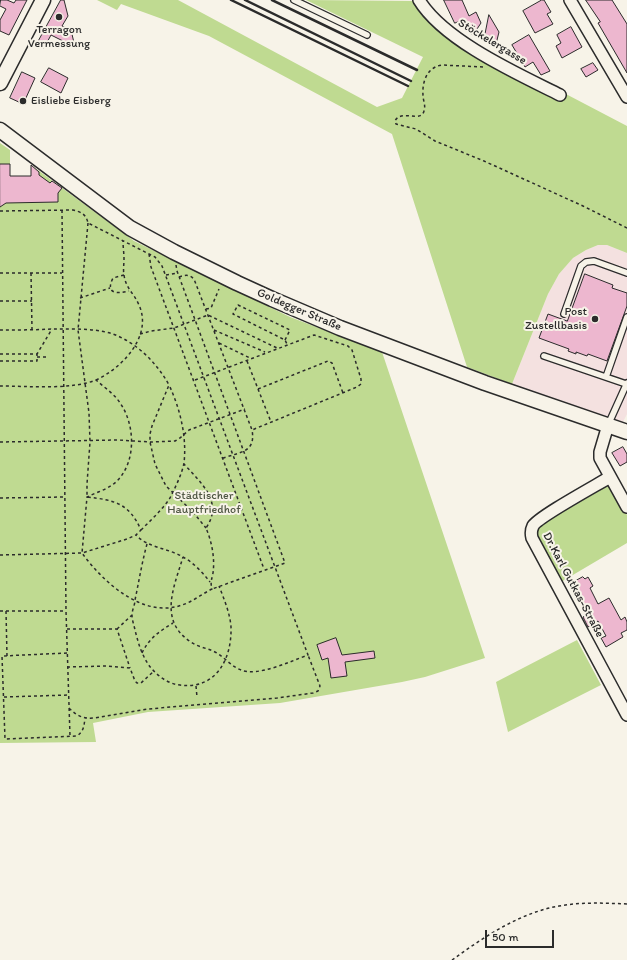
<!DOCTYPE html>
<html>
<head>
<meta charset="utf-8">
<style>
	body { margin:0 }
	#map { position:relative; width:627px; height:960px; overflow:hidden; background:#f7f3e8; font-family:Itim,sans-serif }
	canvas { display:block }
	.scale { position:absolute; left:485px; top:930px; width:69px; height:18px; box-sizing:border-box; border:2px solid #2b2b2b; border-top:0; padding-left:5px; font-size:12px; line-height:14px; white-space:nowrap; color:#2b2b2b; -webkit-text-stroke:3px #f7f3e8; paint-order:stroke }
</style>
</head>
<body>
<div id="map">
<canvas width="627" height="960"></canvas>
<div class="scale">50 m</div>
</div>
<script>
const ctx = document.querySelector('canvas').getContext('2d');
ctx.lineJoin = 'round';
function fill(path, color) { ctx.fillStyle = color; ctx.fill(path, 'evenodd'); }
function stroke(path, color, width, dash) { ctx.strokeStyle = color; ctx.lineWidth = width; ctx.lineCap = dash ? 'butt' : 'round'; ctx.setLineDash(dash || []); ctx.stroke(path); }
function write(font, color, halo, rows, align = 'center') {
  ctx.font = font + ' Itim,sans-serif'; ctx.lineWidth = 4; ctx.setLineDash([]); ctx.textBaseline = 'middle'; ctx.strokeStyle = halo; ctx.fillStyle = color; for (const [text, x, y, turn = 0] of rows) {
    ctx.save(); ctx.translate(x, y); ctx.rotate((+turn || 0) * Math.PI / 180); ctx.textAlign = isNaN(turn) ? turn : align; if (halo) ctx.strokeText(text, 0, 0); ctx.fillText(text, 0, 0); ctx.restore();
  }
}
fill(new Path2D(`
	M598 245H607L627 253V414L623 422 512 384 548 294 559 274 573 258 586 250Z`), '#f4e1e0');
fill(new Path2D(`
	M97 0H178L377 107 402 98 423 57 306 0 414 1 500 71 559 100 564 93 627 126V253L607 245H598L586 250 573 258 559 274 548 294 512 384 467 367 392 134 209 36 121 4 117 10Z
	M0 143 10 150V176H31V165L134 241 290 317 382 352 485 658 425 677 402 682 280 703 148 712 93 723 96 742 0 743Z
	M607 486 610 487 627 515V543L561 582 537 536C537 529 540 526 546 522Z
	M577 640 601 685 508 732 496 682Z`), '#bfda91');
const building = new Path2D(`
	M1 0H7L14 3 16 0H27L9 35 0 31V20L6 9 0 6Z
	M61 0H64L68 16 62 26 71 30 75 47 51 35 44 48 37 44Z
	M444 0H462L469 16 476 12 481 23 473 35 463 27 460 21 455 23Z
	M542 0H544L551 12 547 14 553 24 535 33 523 11Z
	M586 0H612L627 24V73L598 23 600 22Z
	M489 15 499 32 496 44 484 41Z
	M571 27 582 47 562 58 556 46 561 43 557 35Z
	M529 35 550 71 541 75 533 62 525 67 512 45Z
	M593 63 598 70 586 77 581 69Z
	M49 68 68 78 61 93 41 82Z
	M22 72 35 78 25 100 23 99 21 103 10 98Z
	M0 164H10V176H31V165L39 172V175L50 183 52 181 62 188 58 193V202L6 203 0 207Z
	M585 274 613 285 612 288 627 293V306L607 361 588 354 587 356 576 352V354L568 351 569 349 539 338 548 314 567 321Z
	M623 447 627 454V462L620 466 612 453Z
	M583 577 585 579 588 577 593 586 590 588 598 604 609 598 621 620 625 617 627 622V630L621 633 623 637 606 647 601 638 606 636 598 621 588 627 583 617 589 613 572 583Z
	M336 638 342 655 374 651 375 658 345 662 347 676 331 678 328 658 322 660 317 645Z`);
fill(building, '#edb7cf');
stroke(building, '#2b2b2b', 1);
const service = new Path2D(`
	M294 0 367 35
	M564 314 581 266 586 262 594 261 627 273
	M544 356 626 384
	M606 377 627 317
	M608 425 627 383`);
const minor = new Path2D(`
	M419 0C444 41 518 74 560 95
	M570 0 627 97
	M608 425 600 452V458L627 507
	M610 477C597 485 538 517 533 526 531 530 531 534 532 538L627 715`);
const tertiary = new Path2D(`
	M0 83 43 0
	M0 130 130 228 174 252 237 283 272 299 340 328 485 383 627 432`);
stroke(service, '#2b2b2b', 8);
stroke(minor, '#2b2b2b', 14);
stroke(tertiary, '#2b2b2b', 17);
stroke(new Path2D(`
	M483 67 442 65C427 67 422 82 423 95 423 100 426 106 424 111 421 123 401 109 395 121L396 124 416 129 435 141 484 161 583 206 627 228
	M62 210 66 611 70 736
	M0 211 73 210C81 212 86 214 88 223L155 257 162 266 308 655C291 661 258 677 241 670 230 666 224 656 213 651 206 648 198 647 191 642 158 621 174 587 183 557
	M88 223 78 330 89 413 90 442 87 484V497C114 500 129 503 141 530L136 535C148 548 168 548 183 557 194 563 203 573 210 582
	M149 254 151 267 264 569
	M176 265 177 271 285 563 212 589
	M0 273H62
	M31 273 32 329
	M124 275 113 278C105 294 117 294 129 291
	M166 275 178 273
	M179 277C185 275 189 274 194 279L252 430C256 452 241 452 223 458
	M80 298 110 288
	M0 301H32
	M206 309 211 308 219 289
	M0 330C17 330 35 330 52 329 72 329 94 328 113 334 137 343 157 363 169 385L152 426 150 434V442L155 464 166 486 193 512 206 528
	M214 330 265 352
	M140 334 151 331 174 328 208 315 277 348
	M285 340 290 330 238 305 233 314 285 340 287 344
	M219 343 250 358
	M0 354H37L52 329
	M37 357H49
	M0 361H37V354
	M247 361 271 422
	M96 380C122 368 153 336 139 305 134 293 126 289 124 275 123 270 124 264 124 259 124 253 123 247 123 241
	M195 380 314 335 348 346 352 350 361 379V384L357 387 252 430
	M0 386C28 386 71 390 96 380 105 388 116 395 122 406 135 427 136 462 117 481 109 489 97 492 87 497L82 553C103 582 143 619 182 605 192 602 202 594 212 589 210 582 212 579 213 573 215 559 212 542 206 528 224 502 201 483 184 464
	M258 389 328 361 332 363 343 393
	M0 442 118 440 150 442 175 441 180 438 189 430 245 409
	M0 498 65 497
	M141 530C151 520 162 510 170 498 175 488 182 474 184 463 187 437 180 408 169 385
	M147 544C142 562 139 581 135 600 135 605 132 610 132 615 132 620 134 625 135 630 138 642 141 653 148 664 155 674 167 684 180 685 216 690 232 659 231 627 230 613 224 599 219 586
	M0 555 82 553 127 539 136 535
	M0 611H66
	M6 611 7 656
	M67 629H117L130 668
	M117 629 132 615
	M67 653 2 656 5 739 77 736C84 731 84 726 85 718
	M142 653C149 638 160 631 173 623
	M67 667 107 666 130 668 135 681 137 683H141L154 671
	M196 686 197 697
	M4 697 68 695
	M69 708C77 716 83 719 94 718L148 709 277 698 313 693 318 691 320 686 308 655
	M452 960C484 937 519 913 559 906 581 902 604 903 627 904`), '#2b2b2b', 1.5, [3, 3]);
stroke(service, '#f7f3e8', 5.5);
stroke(minor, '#f7f3e8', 11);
stroke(tertiary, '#f7f3e8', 14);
stroke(new Path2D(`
	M231 0 408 86
	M245 0 411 81
	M272 0 417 70`), '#2b2b2b', 2.5);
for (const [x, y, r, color] of [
	[59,17,4,"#2b2b2b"],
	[23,101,4,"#2b2b2b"],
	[595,319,4,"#2b2b2b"]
]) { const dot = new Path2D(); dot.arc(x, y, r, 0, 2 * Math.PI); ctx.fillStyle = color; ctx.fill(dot); stroke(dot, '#f7f3e8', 1.5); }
write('12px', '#2b2b2b', '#f7f3e8', [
	["Terragon",59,30],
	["Vermessung",59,44],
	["Eisliebe Eisberg",31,101,"left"],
	["Post",587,312,"right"],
	["Zustellbasis",587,326,"right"]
]);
write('12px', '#2b2b2b', '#f7f3e8', [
	["Stöckelergasse",492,42,31],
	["Goldegger Straße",299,310,23],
	["Dr.Karl Gutkas-Straße",573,585,62]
]);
write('12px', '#505744', '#f7f3e8', [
	["Städtischer",204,496],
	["Hauptfriedhof",204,510]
]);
</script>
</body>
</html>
